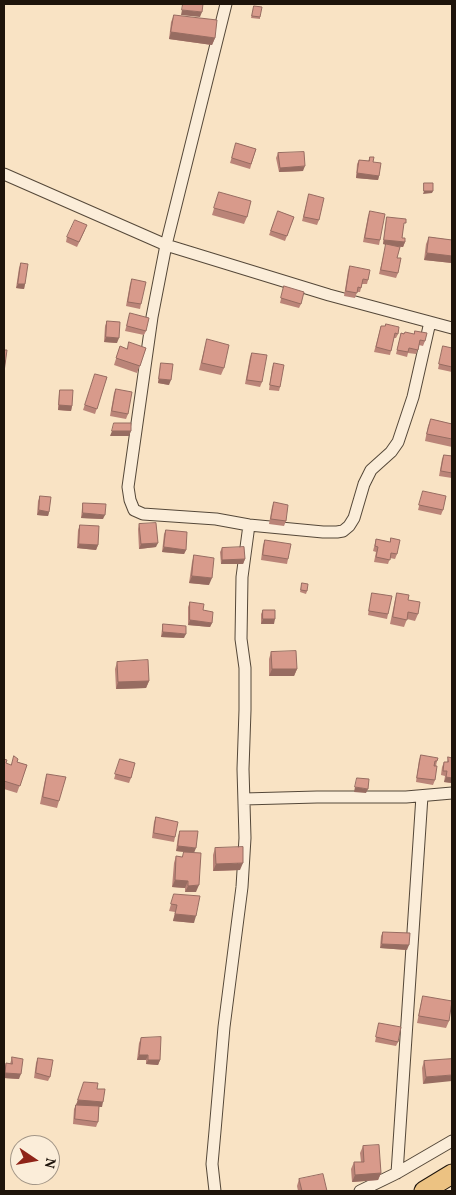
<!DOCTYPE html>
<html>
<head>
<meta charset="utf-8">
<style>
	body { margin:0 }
	#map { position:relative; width:456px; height:1195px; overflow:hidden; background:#f9e3c4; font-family:Vollkorn,serif }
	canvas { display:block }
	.frame { position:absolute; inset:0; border:5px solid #1e140b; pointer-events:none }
	.north { position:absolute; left:10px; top:1135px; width:50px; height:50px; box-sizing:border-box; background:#fbedd9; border:1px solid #a39687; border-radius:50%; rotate:102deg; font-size:14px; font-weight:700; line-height:20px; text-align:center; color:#1e140b }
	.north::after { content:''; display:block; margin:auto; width:18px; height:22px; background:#8f2418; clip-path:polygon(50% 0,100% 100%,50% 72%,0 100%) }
</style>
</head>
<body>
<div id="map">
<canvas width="456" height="1195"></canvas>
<div class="frame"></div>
<div class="north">N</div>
</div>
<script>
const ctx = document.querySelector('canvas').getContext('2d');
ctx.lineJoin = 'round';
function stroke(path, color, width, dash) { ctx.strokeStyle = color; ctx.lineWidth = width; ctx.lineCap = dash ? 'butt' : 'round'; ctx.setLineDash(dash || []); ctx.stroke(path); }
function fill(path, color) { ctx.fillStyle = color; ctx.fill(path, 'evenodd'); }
const street = new Path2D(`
	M226 4 166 245 152 317 128 487 130 500 134 510 143 514 216 519 249 525 323 532H337L343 531 349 526 354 518 364 484 371 470 391 452 398 442 413 397 430 322
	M4 174 166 245 329 295 452 328
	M244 799 317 797H406L452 793
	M397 1173 422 796
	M215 1191 212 1164 215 1131 224 1027 242 887 245 838 243 769 245 710V668L241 639 242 577 249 525
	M360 1191 397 1173 452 1141`);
const primary = new Path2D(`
	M424 1191 452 1174`);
stroke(street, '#554839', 13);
stroke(primary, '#1e140b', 21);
stroke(street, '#fbedd9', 11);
stroke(primary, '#ecc282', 19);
fill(new Path2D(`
	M254 6 260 17V19L251 18Z
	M174 15 215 38 212 45 169 39 171 22Z
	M236 143 256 149 250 169 230 163Z
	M278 153 303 171 279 172 276 158Z
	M370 157 373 162 379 176 378 180 356 178 357 164 359 160 368 161Z
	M219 192 247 217 244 224 212 215Z
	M309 194 319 220 317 225 302 221Z
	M278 211 294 217 285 241 269 235Z
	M370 211 380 240 379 245 363 242 368 216Z
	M387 217 404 228H403L402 238 405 242 403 247H400L397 258 398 273 396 278 379 274 386 245 383 244 386 221Z
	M85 230 77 247 66 242 67 237Z
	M429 237 452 240V263L424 260 426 244Z
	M21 263 25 284 24 289 16 288 19 268Z
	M350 266 368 280 367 284H362L360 292H357L355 298 344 296 348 271Z
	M132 279 141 304 140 309 126 306 130 284Z
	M284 286 301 304 299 308 280 303Z
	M130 313 146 331 144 335 125 331Z
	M107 321 117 343 104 342 105 326Z
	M381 326 398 334 396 338H394L390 355 374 352Z
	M415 331 425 341 423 346 419 345 416 354 408 353 407 357 396 354 401 333 414 334Z
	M207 339 224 368 221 375 199 370 205 346Z
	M120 346 127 349 146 348 137 373 114 365Z
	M443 346 452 348V372L438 369Z
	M252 353 262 382 260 387 245 384 250 357Z
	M161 363 169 385 158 383 160 367Z
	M274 363 280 387 279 391 269 390 272 368Z
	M95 374 107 377 95 414 83 410Z
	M116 389 128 414 126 419 110 416 114 393Z
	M60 390 72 406 71 411 58 410 59 394Z
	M431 419 452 424V447L425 441 428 426Z
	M444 455 452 456V478L439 476 442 459Z
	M423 491 443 510 441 515 418 510Z
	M40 496 49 512 48 516 37 515 38 501Z
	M274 502 286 521 284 526 269 524 272 507Z
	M83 503 103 519 81 518 82 508Z
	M139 524 156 547 139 549 138 529Z
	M80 525 98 545 96 550 77 548 78 530Z
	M166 530 186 550 184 554 162 552 164 534Z
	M391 538 397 554 395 559 390 558 388 564 374 562 376 552 373 551 376 539 390 542Z
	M265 540 288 559 287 564 261 560 263 545Z
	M222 548 245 559 243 564H221L220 552Z
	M194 555 209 585 189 583 192 562Z
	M302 583 307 591 306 594 300 592Z
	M372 593 388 614 387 619 368 615 371 597Z
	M397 593 408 600 418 614 415 621 407 619 404 627 390 624 395 600Z
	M190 602 203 610 212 623 210 627 188 625V607Z
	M263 610 274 624H261V614Z
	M163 624 184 638 161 637 162 629Z
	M271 652 297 669 294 676H269V659Z
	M117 662 149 681 146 688 116 689 115 669Z
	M421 755 437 761 436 766 435 780 433 785 416 782 419 760Z
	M448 757 452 758V783L444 782 445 776 441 775 442 767 444 762H447Z
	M4 759 6 763 11 765 17 762 27 765 17 793 4 789Z
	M120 759 131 778 129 783 114 779Z
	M47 774 59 801 57 808 40 804 45 780Z
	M156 817 175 837 174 842 152 838 154 822Z
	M180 831 194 853 196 892H185V888L172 887 174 863 176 856 182 857 193 853 176 851 178 836Z
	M215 848 240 870 213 871V855Z
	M174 894 194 923 173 921 175 912 169 911Z
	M383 932 407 950 380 948 381 936Z
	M423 996 449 1021 446 1028 417 1023 421 1003Z
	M379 1023 398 1042 396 1046 375 1042Z
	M141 1038 160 1060 158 1065 146 1064V1060H137L139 1043Z
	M12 1057 19 1079 4 1078V1068L6 1063 10 1064Z
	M38 1058 50 1077 48 1081 34 1078 36 1063Z
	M452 1059 423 1084 422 1068 424 1061Z
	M84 1082 97 1089 102 1107H99L98 1122 96 1127 73 1124 74 1109 76 1105Z
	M363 1146 381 1173 378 1180 352 1182 351 1169 354 1162H361L360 1153Z
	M299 1179 327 1191H298L297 1186Z`), '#ba8478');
fill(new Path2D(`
	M182 10 202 12 200 17 181 15Z
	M171 32 215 38 212 45 169 39Z
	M305 166 303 171 279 172 280 168Z
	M357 173 379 176 378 180 356 178Z
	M424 191H433L432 193 423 194Z
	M384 240 405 242 403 247 383 244Z
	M427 253 452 256V263L424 260Z
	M18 284H25L24 289 16 288Z
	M106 337 119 338 117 343 104 342Z
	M159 379 171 380 169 385 158 383Z
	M59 405 72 406 71 411 58 410Z
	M112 431H131L129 436H110Z
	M39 510 49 512 48 516 37 515Z
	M83 513 105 515 103 519 81 518Z
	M158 543 156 547 139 549 141 544Z
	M79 544 98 545 96 550 77 548Z
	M164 547 186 550 184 554 162 552Z
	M245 559 243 564H221L222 560Z
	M192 576 212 578 209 585 189 583Z
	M263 619H275L274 624H261Z
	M190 620 212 623 210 627 188 625Z
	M163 632 186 634 184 638 161 637Z
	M272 669H297L294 676H269Z
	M149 681 146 688 116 689 118 682Z
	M446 777 452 778V783L444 782Z
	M355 787 368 789 366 793 354 792Z
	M178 846 196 848 194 853 176 851Z
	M243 863 240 870 213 871 216 864Z
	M175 880 188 881 185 888 172 887Z
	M199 885 196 892H185L188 886Z
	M175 914 196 916 194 923 173 921Z
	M382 944 409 945 407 950 380 948Z
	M139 1055H148L146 1060H137Z
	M148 1060H160L158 1065 146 1064Z
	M5 1073 21 1074 19 1079 4 1078Z
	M452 1075V1081L423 1084 426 1077Z
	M78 1100 103 1102 102 1107 76 1105Z
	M381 1173 378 1180 352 1182 355 1175Z`), '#976c61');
const building = new Path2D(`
	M183 4H203L202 12 182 10Z
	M254 6 262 7 260 17 252 16Z
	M174 15 217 20 215 38 171 32Z
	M236 143 256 149 251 164 232 158Z
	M304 152 305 166 280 168 278 153Z
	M370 157H374L373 162 381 163 379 176 357 173 359 160 369 161Z
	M424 183H433V191H424Z
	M219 192 251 201 247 217 214 208Z
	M309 194 324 198 319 220 304 217Z
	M278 211 294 217 287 236 271 231Z
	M370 211 385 214 380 240 365 238Z
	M387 217 406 219V223H404L402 238H405V242L384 240Z
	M75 220 87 225 79 242 67 237Z
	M429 237 452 240V256L427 253Z
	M386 244 400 247 397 258H401L398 273 381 270Z
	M21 263 28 264 25 284H18Z
	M350 266 370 270 368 280 363 279 361 288 358 287 357 293 346 291Z
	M132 279 146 282 141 304 128 302Z
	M284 286 304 292 301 304 281 298Z
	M130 313 149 318 146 331 127 326Z
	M107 321 120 322 119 338 106 337Z
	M386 324 399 327 398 334 395 333 391 351 376 347 381 326H385Z
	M415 331 427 333 425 341 420 340 418 350 409 348 408 352 397 350 401 333 404 334 405 332 414 334Z
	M207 339 229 345 224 368 202 363Z
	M129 342 146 348 140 366 116 358 120 346 127 349Z
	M443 346 452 348V367L439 364Z
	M4 350H7L4 372Z
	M252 353 267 355 262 382 247 380Z
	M161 363 173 364 171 380 159 379Z
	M274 363 284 365 280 387 270 385Z
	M95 374 107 377 97 409 85 405Z
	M116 389 132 392 128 414 112 411Z
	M60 390H73L72 406 59 405Z
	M431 419 452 424V439L427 434Z
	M114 423H131V431H112Z
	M444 455 452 456V473L441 471Z
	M423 491 446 496 443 510 419 505Z
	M40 496 51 497 49 512 39 510Z
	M274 502 288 505 286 521 271 519Z
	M83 503 106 504 105 515 83 513Z
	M156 523 158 543 141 544 139 524Z
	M80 525 99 526 98 545 79 544Z
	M166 530 187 532 186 550 164 547Z
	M391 538 400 540 397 554 391 553 390 560 376 557 378 547 375 546 376 539 390 542Z
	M265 540 291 544 288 559 263 555Z
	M244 547 245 559 222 560V548Z
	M194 555 214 558 212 578 192 576Z
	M302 583 308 584 307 591 301 590Z
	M372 593 392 596 388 614 369 611Z
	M397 593 409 595 408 600 420 602 418 614 408 612 407 620 393 617Z
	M190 602 204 604 203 610 213 612 212 623 190 620Z
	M263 610H275V619H263Z
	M163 624 186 626V634L163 632Z
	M296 651 297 669H272L271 652Z
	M148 660 149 681 118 682 117 662Z
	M421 755 438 758 437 761H435L434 766H437L435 780 417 778Z
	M14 756 18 759 17 762 27 765 20 786 4 781V759L7 760 6 763 11 765Z
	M448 757 452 758V778L446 777 447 771H443L444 762H448Z
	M120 759 135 763 131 778 115 774Z
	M47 774 66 777 59 801 43 797Z
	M357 778 369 779 368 789 355 787Z
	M156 817 178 822 175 837 154 833Z
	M180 831H198L196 848 178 846Z
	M243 847V863L216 864 215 848Z
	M184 852 201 853 199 885 188 886V881L175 880 176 856 182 857Z
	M174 894 200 896 196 916 175 914 177 905 171 904Z
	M383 932 410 933 409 945 382 944Z
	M423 996 452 1001 449 1021 419 1016Z
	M379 1023 401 1027 398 1042 376 1037Z
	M161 1037 160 1060H148V1055H139L141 1038Z
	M12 1057 23 1059 21 1074 5 1073 6 1063 12 1064Z
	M38 1058 53 1060 50 1077 36 1073Z
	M452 1059V1075L426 1077 424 1061Z
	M84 1082 98 1083 97 1089H105L103 1102 78 1100Z
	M76 1105 99 1106 98 1122 75 1119Z
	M379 1145 381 1173 355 1175 354 1162H364L363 1146Z
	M323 1174 327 1191H302L299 1179Z`);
fill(building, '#d89a8b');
stroke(building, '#976c61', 1);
</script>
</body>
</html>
